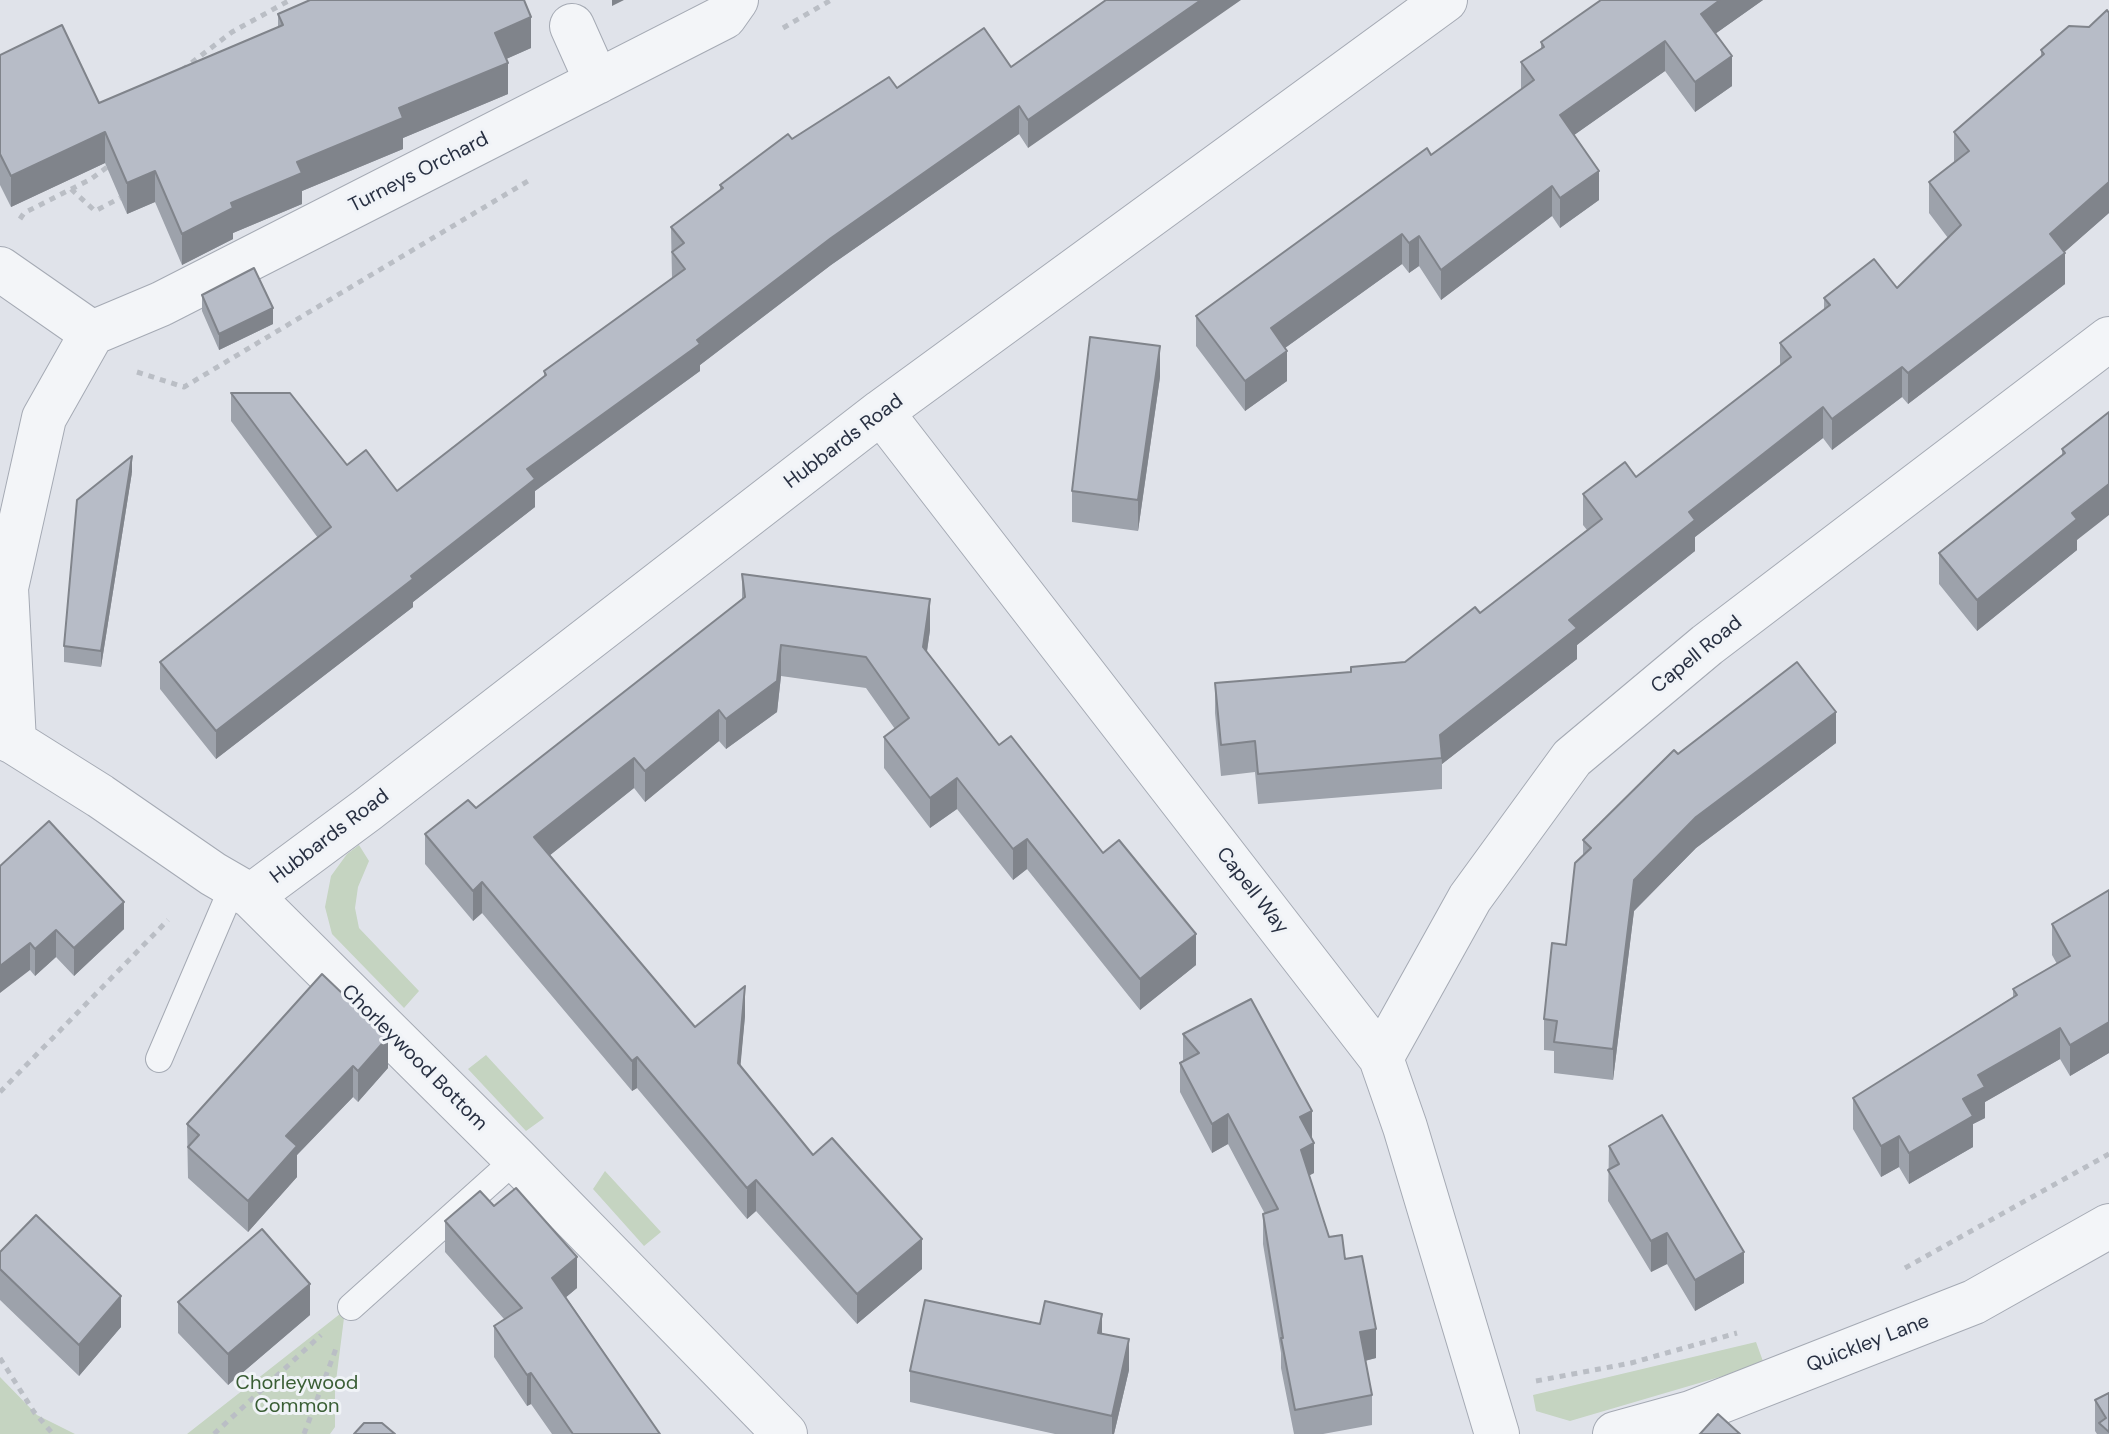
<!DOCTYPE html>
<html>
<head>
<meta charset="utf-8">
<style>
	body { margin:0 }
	canvas { display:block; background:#e0e3ea }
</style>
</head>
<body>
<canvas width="2109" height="1434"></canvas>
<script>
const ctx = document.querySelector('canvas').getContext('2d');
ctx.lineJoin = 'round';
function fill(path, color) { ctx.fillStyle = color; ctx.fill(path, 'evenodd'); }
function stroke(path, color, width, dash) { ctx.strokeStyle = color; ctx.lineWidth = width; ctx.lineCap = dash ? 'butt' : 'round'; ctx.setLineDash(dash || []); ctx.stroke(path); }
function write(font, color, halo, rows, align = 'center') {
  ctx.font = font + ' "DM Sans",sans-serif'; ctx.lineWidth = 6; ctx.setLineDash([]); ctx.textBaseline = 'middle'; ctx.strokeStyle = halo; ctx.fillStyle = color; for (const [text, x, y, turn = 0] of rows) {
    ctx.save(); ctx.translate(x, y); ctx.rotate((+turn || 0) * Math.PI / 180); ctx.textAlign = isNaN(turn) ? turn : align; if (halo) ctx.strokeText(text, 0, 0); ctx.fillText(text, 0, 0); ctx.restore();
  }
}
fill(new Path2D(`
	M359 845 369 861 358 887 355 908 359 928 419 991 404 1008 332 934 325 907 331 876 347 854Z
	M486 1055 544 1118 526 1131 468 1069Z
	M605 1171 661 1232 644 1246 593 1189Z
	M345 1310 335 1389V1427L330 1434H187Z
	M1756 1342 1764 1364 1570 1421 1536 1411 1533 1395Z
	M0 1377 37 1415 75 1434H0Z`), '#c5d4c1');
const lane = new Path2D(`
	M159 1059 233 886
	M351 1307 516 1159`);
const street = new Path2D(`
	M572 26 597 82
	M0 269 92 333
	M881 412 1381 1058 1405 1127 1497 1434
	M6 588 14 742
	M0 595 6 588 44 418 92 333 161 304 724 17 736 0
	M0 736 14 742 100 796 213 874 251 896 516 1159 785 1434
	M251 896 367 810 881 412 1445 0
	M1381 1058 1470 898 1572 758 1707 645 2109 339
	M1615 1434 1691 1413 1974 1302 2109 1226`);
stroke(lane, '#a5aab4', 28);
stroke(street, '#a5aab4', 46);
stroke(new Path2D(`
	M783 28 831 0
	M182 70 232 32 290 0
	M71 189 95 211 120 198
	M20 219 24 213 91 179 110 165
	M137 372 184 387 528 181
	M0 1092 168 920
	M1905 1268 2109 1154
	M0 1358 34 1412 53 1434
	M1536 1381 1631 1363 1737 1333
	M214 1434 321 1335
	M304 1434 337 1346`), '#babec5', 5, [6, 6]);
stroke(lane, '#f3f5f8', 26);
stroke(street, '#f3f5f8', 44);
fill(new Path2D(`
	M1106 0 1028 148 1019 134 831 265 700 365V371L535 491V507L413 602V607L216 759 160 689V662L318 538 231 421V393L347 465 397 491 544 377V371L672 279 671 227 720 190V185L792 139 897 88 1011 67Z
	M1605 0H1763L1716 33 1732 86 1695 112 1665 71 1574 135 1599 200 1560 228 1552 216 1441 300 1419 266 1409 273 1402 264 1285 348 1287 381 1245 411 1196 346V316L1431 155 1521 89V62L1541 49V42Z
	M2109 13V213L2064 252 2065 284 1908 404 1902 397 1832 450 1823 438 1695 537V551L1577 645V659L1442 764V789L1258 804 1255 772 1221 776 1215 713V683L1351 672 1405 662 1480 613 1587 530 1583 525V494L1636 477 1780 366V343L1824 309V298L1897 288 1948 238 1929 213V182L1954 163V132L2041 57V50L2089 27Z
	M278 14 531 48 506 59 508 94 403 138V149L302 191V204L233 233V239L182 265 155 202 127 214 105 163 11 207 0 185V55L99 103 278 27Z
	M202 295 273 324 219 350 202 311Z
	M1160 377 1138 531 1072 522V491Z
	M2109 412 2077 540V550L1977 631 1939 584V553L2062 455V449Z
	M132 472 101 667 64 662V646Z
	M742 574 930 630 927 652 999 745 1103 853 1196 965 1140 1010 1027 869 1013 880 957 809 930 828 884 768V737L895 729 866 688 781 676 777 712 726 749 719 741 645 802 634 788 550 855 695 1027 745 1016 740 1066 813 1155 922 1269 857 1324 756 1211 747 1219 637 1088 632 1091 482 913 473 921 425 864V834L476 808 742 599Z
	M1836 743 1696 848 1634 911 1613 1080 1554 1073V1051L1544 1050V1019L1566 945 1583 855V840L1678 754Z
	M0 866 124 929 74 976 56 957 35 976 30 970Z
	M2109 890V1053L2070 1076 2060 1059 1985 1102V1118L1973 1124V1147L1909 1184 1899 1167 1881 1177 1853 1129V1098L2013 997V989L2057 964 2052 955V924Z
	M322 974 388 1068 358 1102 353 1097 297 1155V1177L248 1232 188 1178 187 1124Z
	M1183 1034 1312 1139 1314 1173 1309 1175 1329 1237 1345 1259 1376 1358 1365 1361 1372 1395V1425L1323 1434H1294L1281 1368V1353L1263 1244V1214H1265L1228 1144 1212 1153 1180 1092V1063L1183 1061Z
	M1609 1146 1744 1283 1695 1311 1667 1264 1651 1272 1608 1201Z
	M494 1206 577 1288 566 1297 660 1434H552L531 1404 527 1406 494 1357V1326L504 1319 445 1252V1221Z
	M0 1252 121 1327 79 1376 0 1300Z
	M178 1302 310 1315 228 1385 178 1333Z
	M1040 1324 1102 1334 1129 1370 1114 1434H1055L910 1402V1371Z
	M2109 1393V1434H2097L2095 1431V1400Z`), '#9da2ab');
fill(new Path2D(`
	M612 0H624L612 6Z
	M1201 0H1241L1028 148V120Z
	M1720 0H1763L1701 44V14Z
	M531 17V48L495 64V33Z
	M1665 41V71L1560 145V115Z
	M1732 56V86L1695 112V82Z
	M508 63V94L403 138V149L302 191V204L233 233V239L182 265V234L297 162 399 108Z
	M1019 106V134L831 265 700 365V371L535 491V507L413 602V607L216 759V731L411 576 527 469 831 238Z
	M105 132V163L11 207V176Z
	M155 171V202L127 214V183Z
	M1599 171V200L1560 228V198Z
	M2109 182V213L2051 264 2065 253V284L1908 404V373L2050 234Z
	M1552 186V216L1441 300V270Z
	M1402 234V264L1271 358V328Z
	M1419 236V266L1409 273V243Z
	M273 308V324L219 350V334Z
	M1160 346V377L1138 531V500Z
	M1287 351V381L1245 411V381Z
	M1902 367V397L1832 450V419Z
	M1823 407V438L1695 537V551L1577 645V659L1442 764 1440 735 1689 512Z
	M132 456V472L101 667V651Z
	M2109 484V515L2077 540V550L1977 631V600L2072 513Z
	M930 599V630L923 677V647Z
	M781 645V676L777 712 726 749V719Z
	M719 710V741L645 802V771Z
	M1836 712V743L1696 848 1634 911 1613 1080V1049L1634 880 1696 817Z
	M634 758V788L534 868V837Z
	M957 778V809L930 828V798Z
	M1027 839V869L1013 880V849Z
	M482 882V913L473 921V891Z
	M124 902V929L74 976V948Z
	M56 930V957L35 976V949Z
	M1196 934V965L1140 1010V979Z
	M30 943V970L0 993V966Z
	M745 986V1016L738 1093V1063Z
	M2109 1022V1053L2070 1076V1045Z
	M2060 1028V1059L1985 1102V1118L1973 1124V1147L1909 1184V1153L1978 1075Z
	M388 1037V1068L358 1102V1071Z
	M637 1057V1088L632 1091V1061Z
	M353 1066V1097L297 1155V1177L248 1232V1201L286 1136Z
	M1312 1111V1140L1300 1117Z
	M1228 1114V1144L1212 1153V1124Z
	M1899 1136V1167L1881 1177V1146Z
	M1314 1143V1173L1301 1180V1150Z
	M756 1180V1211L747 1219V1188Z
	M1667 1233V1264L1651 1272V1241Z
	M922 1239V1269L857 1324V1294Z
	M1744 1252V1283L1695 1311V1280Z
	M577 1257V1288L552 1309V1278Z
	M310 1284V1315L228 1385V1354Z
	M121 1296V1327L79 1376V1345Z
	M1102 1314V1345L1098 1333Z
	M1376 1329V1358L1360 1362V1332Z
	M1129 1339V1370L1114 1434H1112V1416Z
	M531 1373V1404L527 1406V1375Z`), '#80848b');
const building = new Path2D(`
	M310 0H524L531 17 495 33 508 63 399 108 403 118 297 162 302 173 231 203 233 208 182 234 155 171 127 183 105 132 11 176 0 154V55L62 25 99 103 283 25 278 14Z
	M1106 0H1201L1028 120 1019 106 831 238 697 340 700 344 527 469 535 479 411 576 413 579 216 731 160 662 331 527 231 393H290L347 465 366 450 397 491 546 375 544 371 685 269 672 252 684 243 671 227 723 188 720 185 788 134 792 139 889 77 897 88 984 28 1011 67Z
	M1601 0H1720L1701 14 1732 56 1695 82 1665 41 1560 115 1599 171 1560 198 1552 186 1441 270 1419 236 1409 243 1402 234 1271 328 1287 351 1245 381 1196 316 1427 148 1431 155 1534 80 1521 62 1544 47 1541 42Z
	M2107 10 2109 13V182L2050 234 2065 253 1908 373 1902 367 1832 419 1823 407 1689 512 1695 520 1569 620 1577 628 1440 735 1442 758 1258 774 1255 741 1221 745 1215 683 1351 672V667L1405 662 1475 607 1480 613 1602 519 1583 494 1625 462 1636 477 1791 357 1780 343 1830 305 1824 298 1874 259 1897 288 1961 225 1929 182 1969 151 1954 132 2044 54 2041 50 2069 26 2089 27Z
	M254 268 273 308 219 334 202 295Z
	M1090 337 1160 346 1138 500 1072 491Z
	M2109 412V484L2072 513 2077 519 1977 600 1939 553 2065 453 2062 449Z
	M132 456 101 651 64 646 77 500Z
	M742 574 930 599 923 647 999 745 1011 736 1103 853 1119 840 1196 934 1140 979 1027 839 1013 849 957 778 930 798 884 737 909 718 866 657 781 645 777 681 726 719 719 710 645 771 634 758 534 837 695 1027 745 986 738 1063 813 1155 832 1138 922 1239 857 1294 756 1180 747 1188 637 1057 632 1061 482 882 473 891 425 834 468 800 476 808 745 597Z
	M1797 662 1836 712 1696 817 1634 880 1613 1049 1554 1042 1557 1021 1544 1019 1552 943 1566 945 1575 863 1591 848 1583 840 1674 750 1678 754Z
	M49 821 124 902 74 948 56 930 35 949 30 943 0 966V866Z
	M2109 890V1022L2070 1045 2060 1028 1978 1075 1985 1087 1963 1099 1973 1116 1909 1153 1899 1136 1881 1146 1853 1098 2017 995 2013 989 2070 956 2052 924Z
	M322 974 388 1037 358 1071 353 1066 286 1136 297 1146 248 1201 188 1147 199 1135 187 1124Z
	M1251 999 1312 1111 1300 1117 1314 1143 1301 1150 1329 1237 1342 1235 1345 1259 1362 1256 1376 1329 1360 1332 1372 1395 1295 1410 1281 1338H1283L1263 1214 1278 1209 1228 1114 1212 1124 1180 1063 1199 1053 1183 1034Z
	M1662 1115 1744 1252 1695 1280 1667 1233 1651 1241 1608 1170 1619 1164 1609 1146Z
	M516 1188 577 1257 552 1278 660 1434H573L531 1373 527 1375 494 1326 522 1308 445 1221 480 1191 494 1206Z
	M36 1215 121 1296 79 1345 0 1269V1252Z
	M262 1229 310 1284 228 1354 178 1302Z
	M925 1300 1040 1324 1045 1301 1102 1314 1098 1333 1129 1339 1112 1416 910 1371Z
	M2109 1393V1432L2099 1423 2106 1418 2095 1400Z
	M1718 1414 1740 1434H1700Z
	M364 1423H382L395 1434H354Z`);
fill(building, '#b7bcc7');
stroke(building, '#80848b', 2);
write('20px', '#283042', '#f0f3f7', [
	["Turneys Orchard",419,173,-27],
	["Hubbards Road",844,442,-37],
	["Capell Road",1697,655,-39],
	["Hubbards Road",330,837,-37],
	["Capell Way",1252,891,52],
	["Chorleywood Bottom",414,1058,45],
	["Quickley Lane",1868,1344,-21]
]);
write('20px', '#3a5e35', '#f0f3f7', [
	["Chorleywood",297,1384],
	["Common",297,1407]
]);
</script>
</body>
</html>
